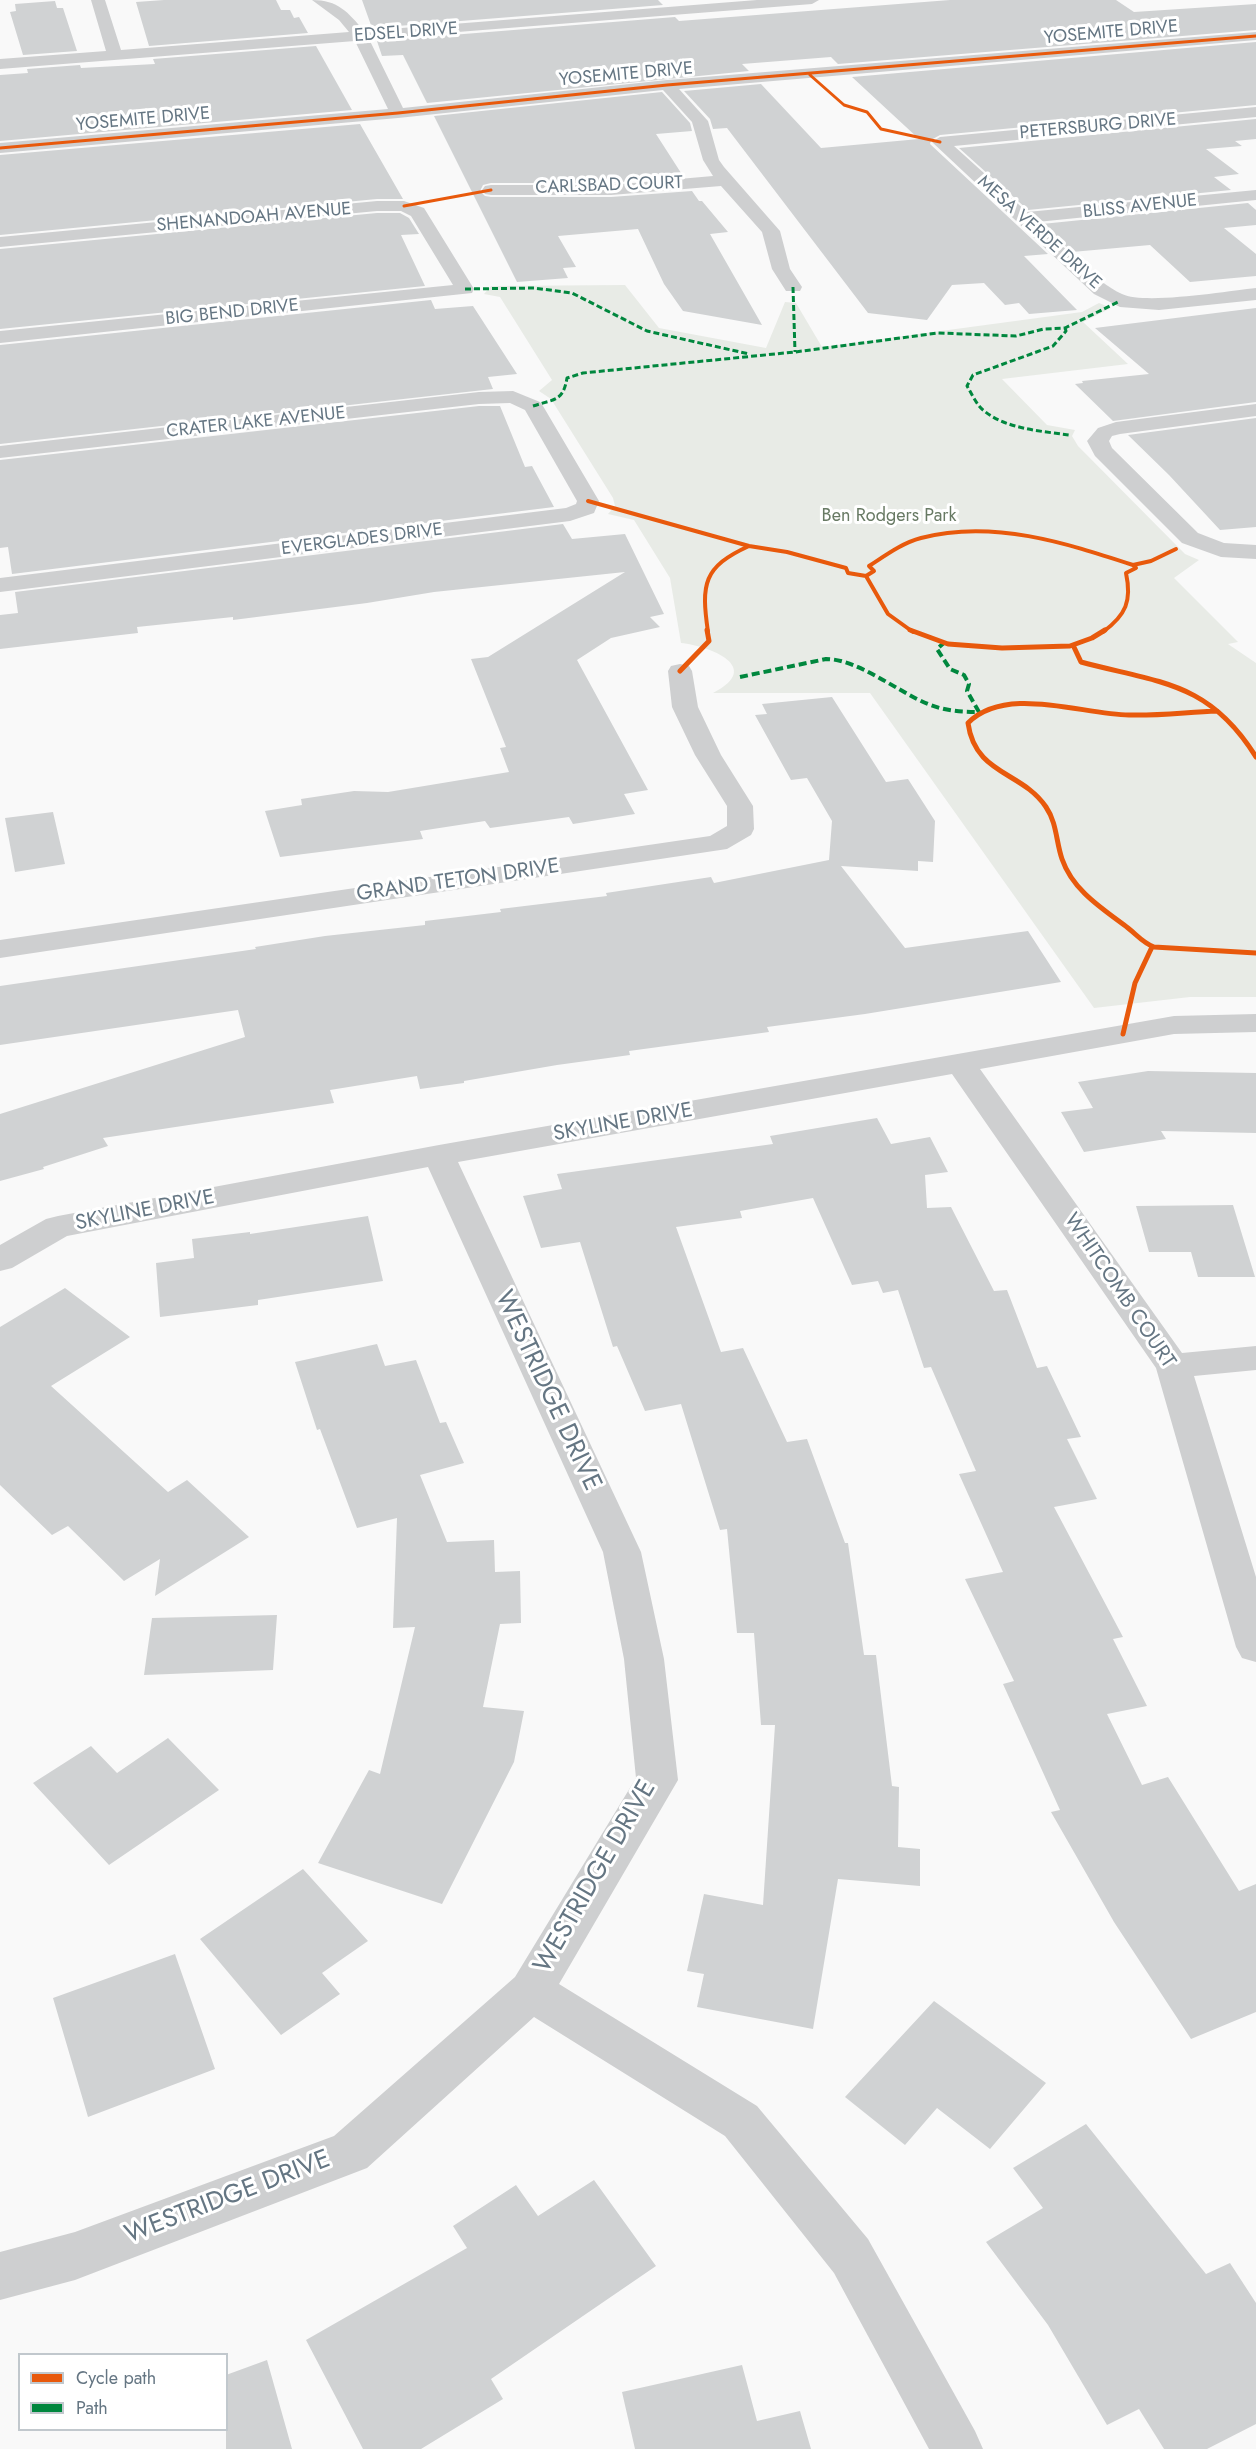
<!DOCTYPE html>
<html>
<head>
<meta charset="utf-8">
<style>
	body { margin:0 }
	#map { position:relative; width:1256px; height:2449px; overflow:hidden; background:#f9f9f9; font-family:Jost,sans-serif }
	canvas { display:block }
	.legend { position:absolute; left:18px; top:2353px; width:210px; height:78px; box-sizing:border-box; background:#fff; border:2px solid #c1c8cd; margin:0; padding:8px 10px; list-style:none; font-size:18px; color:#657683 }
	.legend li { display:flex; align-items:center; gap:12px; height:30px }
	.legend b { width:30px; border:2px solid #c1c8cd }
</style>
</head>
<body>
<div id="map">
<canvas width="1256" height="2449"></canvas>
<ul class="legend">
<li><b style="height:8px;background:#e8590c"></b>Cycle path</li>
<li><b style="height:8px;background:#00873e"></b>Path</li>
</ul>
</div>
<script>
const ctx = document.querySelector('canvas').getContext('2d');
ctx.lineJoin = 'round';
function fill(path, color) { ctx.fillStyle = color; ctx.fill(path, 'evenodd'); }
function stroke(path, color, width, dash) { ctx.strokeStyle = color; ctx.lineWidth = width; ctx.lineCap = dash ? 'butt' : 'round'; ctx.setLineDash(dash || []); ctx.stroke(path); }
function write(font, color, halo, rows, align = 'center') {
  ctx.font = font + ' Jost,sans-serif'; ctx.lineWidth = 6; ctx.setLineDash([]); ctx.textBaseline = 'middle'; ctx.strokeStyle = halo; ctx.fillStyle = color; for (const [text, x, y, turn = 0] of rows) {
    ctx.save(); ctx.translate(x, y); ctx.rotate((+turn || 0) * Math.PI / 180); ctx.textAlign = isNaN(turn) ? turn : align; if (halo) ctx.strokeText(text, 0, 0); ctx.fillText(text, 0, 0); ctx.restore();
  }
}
fill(new Path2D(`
	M625 285 659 328 766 348 785 302 796 303 822 347 1082 312 1099 303 1111 308 1083 322 1128 364 1002 379 1047 425 1075 430 1072 436 1078 446 1185 554 1199 560 1174 578 1238 642 1228 644 1256 663V997H1190L1094 1008 870 693H713C764 667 710 646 681 643L670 578 634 520 608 514 615 506 613 498 551 399 539 391 552 380 500 297 484 294 491 286Z`), '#e8ebe6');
fill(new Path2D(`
	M164 0H276L281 10H290L294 18 299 17 308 33 149 46 136 2Z
	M362 0H658L663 5 372 28Z
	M950 0H1116L1134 12 1256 4V30L838 64 831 57 742 64 749 71 427 103 403 55 382 56 377 41 675 17 679 21Z
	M55 1 57 8H63L77 51 23 55 10 12 16 11 15 4Z
	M1256 42V105L940 135 931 140 930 144 1048 254 1024 256 1077 310 1029 314 1019 303 1005 305 984 283 952 285 927 320 868 313 727 128 713 129 710 119 684 91 761 84 821 148 919 139 852 77Z
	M316 46 352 110 0 141V75L28 73 27 69 80 65 81 68 155 64 153 59Z
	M662 92 690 123 692 131 656 134 683 176 611 183H491L483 185 480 191 485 196 491 197H611L692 191 699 201H702L728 232 710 234 762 325 683 311 664 284 638 229 558 236 576 267 563 268 568 278 517 282 434 116Z
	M1256 119V139L1235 141 1242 146 1206 149 1239 174 1214 177 1231 190 1028 210 959 148Z
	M360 124 403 199H377L0 235V155Z
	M1248 203 1256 210V225L1224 228 1256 254V276L1190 282 1150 245 1072 252 1042 224Z
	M377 213H400L409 218 419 234 401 235 425 286 0 329V249Z
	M431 300 435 309 473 306 517 374 488 377 493 389 0 444V345Z
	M1256 308V402L1113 421 1075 384 1083 383 1082 381 1149 374 1095 328Z
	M479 406H500L525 467 532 466 554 507 12 574 8 547 0 548V460Z
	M1256 418V527L1220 530 1169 475 1128 435Z
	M563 524 572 539 625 534 664 614 650 617 660 627 611 638 577 660 648 790 624 794 635 814 573 824 569 817 490 828 485 821 420 831 423 839 280 857 265 811 302 805 301 799 354 791 388 792 509 772 500 748 506 747 471 659 488 657 625 572 434 592 367 603 233 620V617L137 627 138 633 0 649V615L18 613 15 592Z
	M832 697 886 782 908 779 935 821 933 862 918 861V871L841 866 905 948 1028 931 1061 982 865 1014 767 1027 769 1032 629 1051 630 1055 557 1065 464 1081V1083L420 1089 417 1076 330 1090 334 1103 103 1138 108 1146 43 1167 44 1169 0 1181V1114L245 1037 238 1010 0 1045V986L256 949 255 947 325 936 425 925V921L501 912 500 909 607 896 606 893 711 877 714 883 829 860 832 821 807 778 791 780 755 715 767 714 762 704Z
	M53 812 65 864 15 872 5 818Z
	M1148 1071 1256 1073V1133L1161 1131 1166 1139 1084 1152 1061 1112 1093 1108 1078 1082Z
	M877 1118 891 1144 930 1137 948 1172 925 1175 927 1208 951 1207 994 1291 1007 1290 1037 1368 1047 1366 1081 1437 1067 1439 1097 1499 1054 1507 1123 1637 1113 1639 1147 1706 1107 1714 1142 1785 1168 1777 1239 1891 1256 1884V2012L1191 2039 1114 1922 1051 1812 1060 1810 1003 1684 1014 1681 965 1579 1003 1572 959 1474 976 1471 931 1367 924 1368 898 1290 883 1293 878 1281 852 1285 813 1198 740 1211 742 1218 676 1227 721 1352 743 1348 787 1442 807 1439 845 1543H848L864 1655H876L892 1786 899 1787 898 1847 920 1849V1886L838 1879 813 2029 697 2007 704 1974 687 1971 704 1894 763 1905 775 1725H761L754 1633H737L727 1529 720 1530 681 1404 645 1411 617 1346 613 1347 580 1242 541 1248 523 1196 562 1189 557 1174 773 1144 770 1136Z
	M1233 1205 1255 1277H1198L1191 1252H1149L1136 1206Z
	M368 1216 383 1281 258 1300V1305L160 1317 156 1263 194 1258 192 1239 250 1232V1234Z
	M65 1288 130 1337 51 1386 168 1492 187 1480 249 1537 155 1596 160 1559 124 1581 68 1526 52 1535 0 1485V1327Z
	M377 1344 385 1366 416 1360 440 1423 446 1422 464 1463 420 1475 447 1542 494 1540 495 1572 520 1571 521 1623 500 1624 483 1707 524 1711 514 1762 442 1904 318 1863 369 1770 380 1774 415 1627 393 1628 397 1518 357 1528 320 1429 317 1430 295 1362Z
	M277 1615 273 1670 144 1675 152 1618Z
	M168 1738 219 1790 109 1865 33 1783 91 1746 117 1773Z
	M303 1869 368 1941 322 1973 340 1994 281 2035 200 1939Z
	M175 1954 215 2069 88 2117 53 1998Z
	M934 2001 1046 2083 990 2149 937 2108 905 2145 845 2097Z
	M1086 2124 1206 2274 1230 2263 1256 2303V2424L1207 2449H1164L1139 2409 1107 2425 1048 2325 986 2242 1043 2208 1013 2168Z
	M594 2180 656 2266 491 2379 503 2399 421 2449H363L306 2340 467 2248 453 2226 516 2185 538 2216Z
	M267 2360 292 2449H226V2375Z
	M742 2365 757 2421 800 2411 811 2449H635L622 2392Z`), '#d0d2d3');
fill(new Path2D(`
	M91 0H105L121 50 349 32 339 20 312 0C338 0 348 12 364 31L757 0H819L812 4 369 39 403 108 667 80 1256 32V40L679 89 708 121 719 160 724 167 780 231 790 269 802 287 800 291H786L772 269 762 232 721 186 611 195H491L485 194 482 190 485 186 491 185H611L713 176 703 160 692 122 663 90 398 118 0 153V143L388 109 355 41 0 69V59L106 51Z
	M1256 107V117L954 146 1027 212 1256 190V200L1037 222C1061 243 1095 282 1122 294 1145 305 1227 291 1256 288V300L1159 310 1120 307 1094 294 932 142 940 137Z
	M377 201H404L424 208 474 289 472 293 0 343V331L453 285 411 216 401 211H377L0 247V237Z
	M513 391 540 402 543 406 599 501 594 513 570 521 0 592V578L566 508 576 504 577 501 525 410 510 403 479 404 0 458V446L479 392Z
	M1256 404V416L1120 434 1112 436 1109 441 1112 448 1198 533 1224 543 1256 545V559L1221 557 1182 543 1095 456 1087 441 1098 428 1116 422Z
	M680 664 689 666 692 671 698 707 721 755 753 806 754 829 751 835 727 849 0 958V940L710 836 727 826V806L695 755 672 707 668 671 671 666Z
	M1256 1014V1032L1174 1034 980 1069 1182 1353 1256 1346V1370L1194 1376 1256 1577V1662L1242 1658 1236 1647 1156 1368 952 1074 458 1162 641 1552 664 1659 678 1780 559 1984 757 2106 868 2239 975 2431 983 2449H929L834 2273 725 2136 534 2017 367 2168 75 2280 0 2300V2252L75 2232 334 2136 515 1977 636 1778 624 1659 603 1552 428 1167 67 1236 12 1268 0 1271V1245L46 1219 58 1216 439 1145 1174 1016Z`), '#cecfd0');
stroke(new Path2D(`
	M793 287 795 352
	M465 289 534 288 572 293 647 331 749 354
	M1065 328 1066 331 1053 346 973 375 967 386C972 394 976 404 983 410 1005 429 1041 431 1069 435
	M533 406C554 399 563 402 567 378L583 373 795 352 938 333 1016 336 1044 329 1065 328 1120 301`), '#00873e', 3, [6, 3]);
stroke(new Path2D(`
	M740 677 826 659C858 659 898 692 928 704 945 711 961 712 979 712L967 691 969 684 964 675 950 669 937 649 945 642`), '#00873e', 4, [8, 4]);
stroke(new Path2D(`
	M810 75 844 105 867 112 881 129 940 142
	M0 148 398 113 667 85 1256 36
	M404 206 491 190`), '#e8590c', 3);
stroke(new Path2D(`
	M588 501 749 546 787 552 846 568 848 573 866 576 888 614 913 632
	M866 576 874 571 869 566C886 555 902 543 921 538 992 519 1066 543 1133 565
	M708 632C701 584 703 567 749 546
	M1103 632C1126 615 1132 601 1126 573L1136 568 1133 565 1151 561 1176 549`), '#e8590c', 4);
stroke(new Path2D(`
	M910 630 948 644 1002 648 1070 646 1092 638 1105 630
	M1073 645 1081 662C1159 683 1209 681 1256 757
	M680 671 709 641 707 630
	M1217 711C1188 712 1158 716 1129 715 1080 714 1006 685 968 723 975 775 1022 771 1046 807 1057 823 1056 842 1062 859 1073 891 1103 909 1128 928 1137 935 1143 943 1154 947L1256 953
	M1123 1034 1135 983 1152 947`), '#e8590c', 5);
write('18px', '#657683', '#fff', [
	["EDSEL DRIVE",406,33,-4],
	["YOSEMITE DRIVE",1111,33,-5],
	["YOSEMITE DRIVE",626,75,-5],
	["YOSEMITE DRIVE",143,120,-5],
	["PETERSBURG DRIVE",1098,127,-5],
	["CARLSBAD COURT",609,186,-2],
	["BLISS AVENUE",1140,207,-6],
	["SHENANDOAH AVENUE",254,218,-5],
	["MESA VERDE DRIVE",1039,233,42],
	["BIG BEND DRIVE",232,313,-6],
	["CRATER LAKE AVENUE",256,423,-6],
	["EVERGLADES DRIVE",362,540,-7]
]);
write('18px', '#687a64', '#fff', [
	["Ben Rodgers Park",889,517]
]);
write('21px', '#657683', '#fff', [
	["GRAND TETON DRIVE",458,881,-8],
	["SKYLINE DRIVE",623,1123,-10],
	["SKYLINE DRIVE",145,1211,-11],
	["WHITCOMB COURT",1119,1291,56]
]);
write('26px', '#657683', '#fff', [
	["WESTRIDGE DRIVE",547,1391,65],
	["WESTRIDGE DRIVE",596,1877,-60],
	["WESTRIDGE DRIVE",228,2198,-21]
]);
</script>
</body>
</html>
